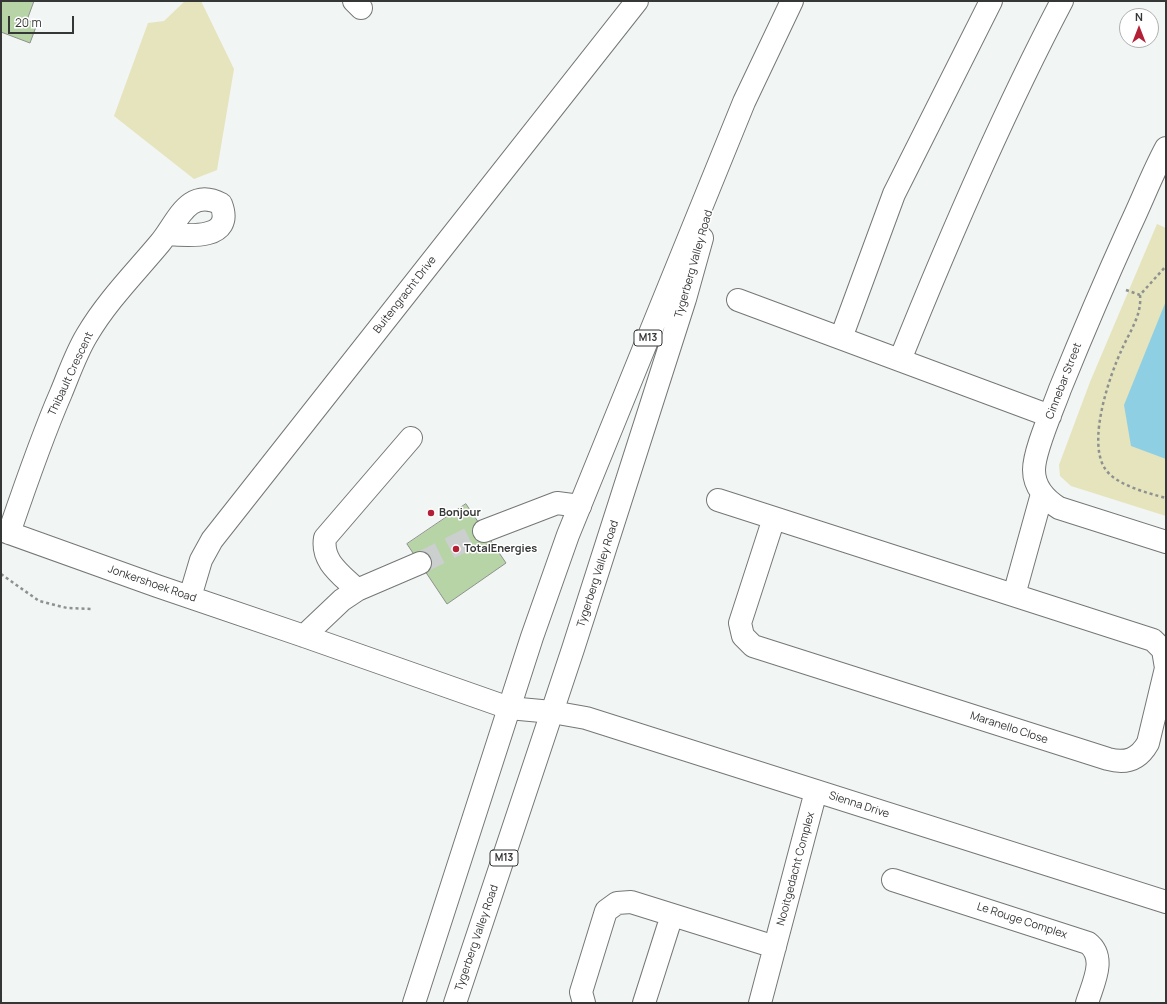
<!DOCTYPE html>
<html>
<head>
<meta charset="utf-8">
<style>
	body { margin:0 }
	#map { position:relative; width:1167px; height:1004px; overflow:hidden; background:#f1f5f3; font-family:Manrope,sans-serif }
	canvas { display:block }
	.frame { position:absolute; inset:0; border:2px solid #353736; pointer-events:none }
	.north { position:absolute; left:1119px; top:8px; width:40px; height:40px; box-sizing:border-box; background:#fff; border:1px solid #aeafaf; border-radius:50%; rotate:0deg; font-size:11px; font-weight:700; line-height:16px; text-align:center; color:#353736 }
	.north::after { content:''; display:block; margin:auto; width:14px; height:18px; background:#b32036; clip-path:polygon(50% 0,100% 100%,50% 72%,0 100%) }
	.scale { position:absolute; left:8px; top:16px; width:66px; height:18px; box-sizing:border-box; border:2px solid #353736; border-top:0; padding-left:5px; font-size:12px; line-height:14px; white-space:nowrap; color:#353736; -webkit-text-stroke:3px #fff; paint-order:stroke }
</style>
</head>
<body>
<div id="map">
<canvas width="1167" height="1004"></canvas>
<div class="frame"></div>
<div class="north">N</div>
<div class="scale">20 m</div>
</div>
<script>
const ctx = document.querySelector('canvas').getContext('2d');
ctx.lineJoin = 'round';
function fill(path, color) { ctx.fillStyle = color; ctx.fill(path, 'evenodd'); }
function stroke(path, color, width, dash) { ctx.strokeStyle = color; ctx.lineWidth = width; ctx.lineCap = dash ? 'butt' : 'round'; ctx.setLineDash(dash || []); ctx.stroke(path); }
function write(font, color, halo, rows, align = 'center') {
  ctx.font = font + ' Manrope,sans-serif'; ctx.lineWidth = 3; ctx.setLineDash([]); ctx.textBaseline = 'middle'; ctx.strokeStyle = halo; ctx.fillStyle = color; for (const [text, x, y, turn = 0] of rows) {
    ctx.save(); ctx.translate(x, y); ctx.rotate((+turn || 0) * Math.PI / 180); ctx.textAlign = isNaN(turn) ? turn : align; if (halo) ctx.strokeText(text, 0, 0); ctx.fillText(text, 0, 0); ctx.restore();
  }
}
fill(new Path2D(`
	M185 1H201L234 69 217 170 194 179 114 116 148 23 164 21Z
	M1157 224 1166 228V516L1071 486 1060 476 1059 465 1090 382Z`), '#e5e4bd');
fill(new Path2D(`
	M1166 301V459L1131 446 1124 405Z`), '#8fcfe3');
const building = new Path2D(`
	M1 1H34L27 20 37 24 30 43 1 32Z
	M466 504 506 563 447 604 407 544Z`);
fill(building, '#b6d4a5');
stroke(building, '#8e908d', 1);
stroke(new Path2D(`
	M420 563 484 531`), '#cbcfcd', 22, [22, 11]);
const minor = new Path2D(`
	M354 1 361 8
	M1166 148C1152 174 1142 201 1129 228 1105 281 1082 335 1060 389 1053 409 1034 450 1034 470 1034 487 1046 500 1059 508L1166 542
	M738 300 1050 416
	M841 338 894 194 991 1
	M900 360C949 238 1001 117 1062 1
	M718 500 774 518
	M774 518 1153 640 1163 650 1166 668 1148 743C1139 759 1126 764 1108 759L753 646 743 636 740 623Z
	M1 530 157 586 304 636 509 708 552 712 586 718 1166 902
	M484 531 557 503 580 506
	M9 533C25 486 41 439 61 393 69 374 76 353 87 335 107 301 135 273 160 243 177 223 188 186 221 204 235 240 189 236 167 234
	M357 590C342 575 321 562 325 538L411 438
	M1014 595 1042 494
	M190 597 201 560 212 540 637 1
	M304 636 342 600 357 590 420 563
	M893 880 1088 943C1107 958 1093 983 1087 1003
	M584 1003 581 992 606 911 617 903 631 902 775 947
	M644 1003 672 915
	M760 1003 816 791`);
const major = new Path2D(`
	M414 1003 532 637 568 535 744 102 792 1
	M455 1003 573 649 685 299 702 238`);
stroke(minor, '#747775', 24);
stroke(major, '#747775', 24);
stroke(new Path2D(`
	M1126 290 1140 295 1166 266
	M1140 295C1142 315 1130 331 1122 349 1109 377 1088 439 1104 467 1114 485 1148 493 1166 498
	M1 574 39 601 67 608 93 609`), '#8e9190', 2.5, [3, 3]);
stroke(minor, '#fff', 22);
stroke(major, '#fff', 22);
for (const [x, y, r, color] of [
	[431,513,4,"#b32036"],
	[456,549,4,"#b32036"]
]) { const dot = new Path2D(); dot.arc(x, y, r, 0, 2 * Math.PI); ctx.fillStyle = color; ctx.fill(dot); stroke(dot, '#fff', 1.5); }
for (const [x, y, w] of [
	[648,338,28],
	[504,858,28]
]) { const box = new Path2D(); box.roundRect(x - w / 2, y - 8, w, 16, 3); ctx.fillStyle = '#fff'; ctx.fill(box); stroke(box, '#353736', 1); }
write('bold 10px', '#353736', null, [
	["M13",648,338],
	["M13",504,858]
]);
write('11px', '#353736', '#fff', [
	["Tygerberg Valley Road",694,264,-74],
	["Buitengracht Drive",405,295,-52],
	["Thibault Crescent",71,374,-65],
	["Cinnebar Street",1064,381,-69],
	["Tygerberg Valley Road",598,574,-72],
	["Jonkershoek Road",152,584,19],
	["Maranello Close",1009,728,18],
	["Sienna Drive",859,805,18],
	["Nooitgedacht Complex",796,869,-75],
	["Le Rouge Complex",1022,921,18],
	["Tygerberg Valley Road",477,938,-71]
]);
write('bold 11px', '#353736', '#fff', [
	["Bonjour",439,513],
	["TotalEnergies",464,549]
], 'left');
</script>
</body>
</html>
